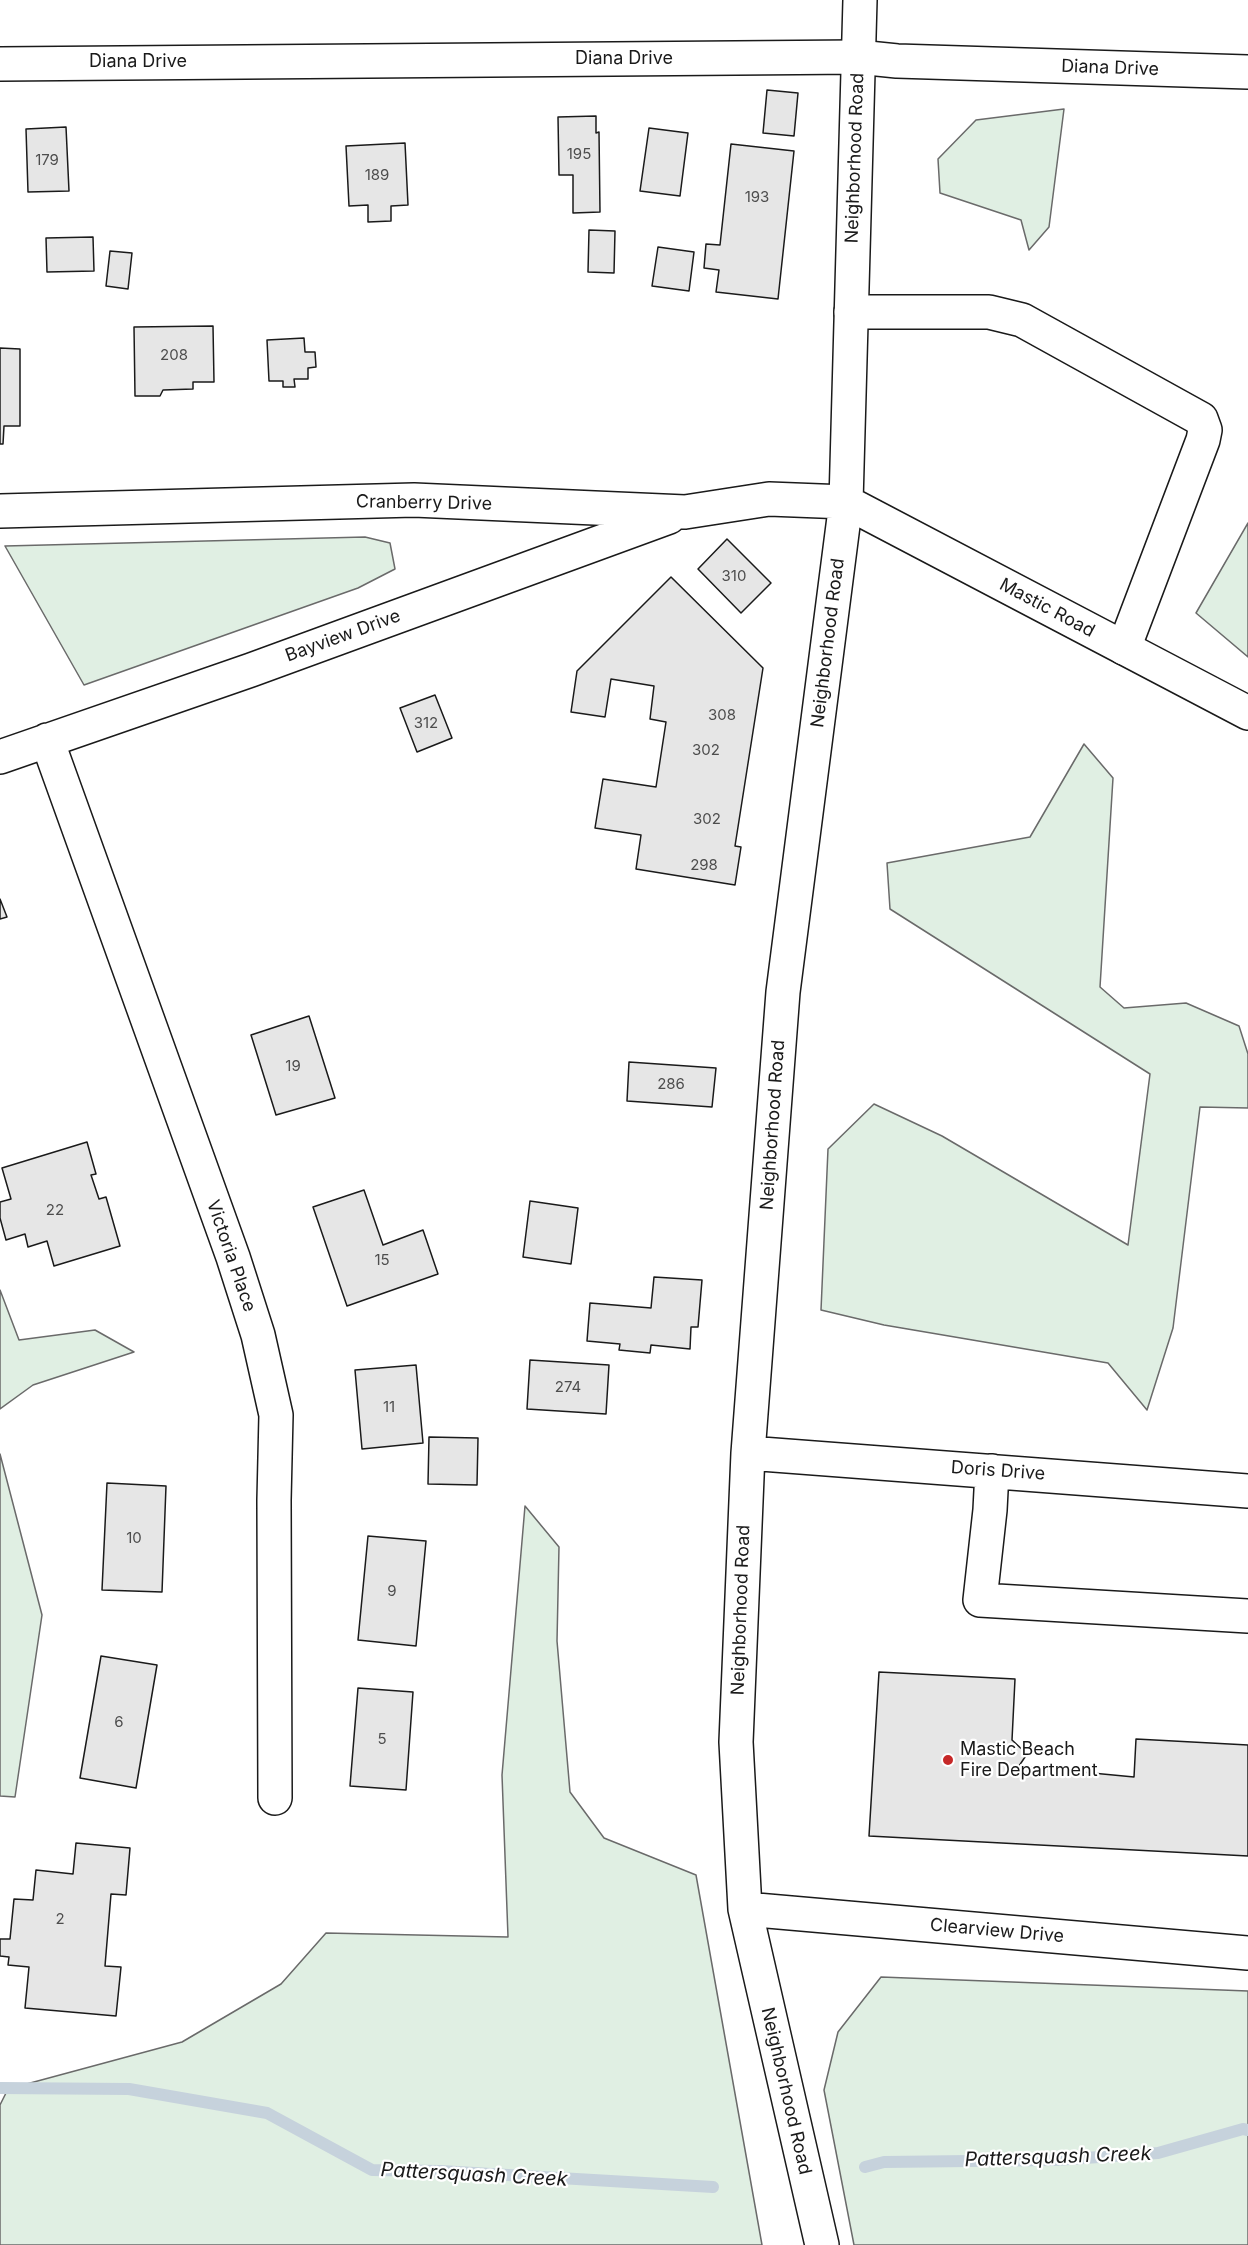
<!DOCTYPE html>
<html>
<head>
<meta charset="utf-8">
<style>
	body { margin:0 }
	canvas { display:block; background:#fff }
</style>
</head>
<body>
<canvas width="1248" height="2245"></canvas>
<script>
const ctx = document.querySelector('canvas').getContext('2d');
ctx.lineJoin = 'round';
function fill(path, color) { ctx.fillStyle = color; ctx.fill(path, 'evenodd'); }
function stroke(path, color, width, dash) { ctx.strokeStyle = color; ctx.lineWidth = width; ctx.lineCap = dash ? 'butt' : 'round'; ctx.setLineDash(dash || []); ctx.stroke(path); }
function write(font, color, halo, rows, align = 'center') {
  ctx.font = font + ' Inter,sans-serif'; ctx.lineWidth = 4.5; ctx.setLineDash([]); ctx.textBaseline = 'middle'; ctx.strokeStyle = halo; ctx.fillStyle = color; for (const [text, x, y, turn = 0] of rows) {
    ctx.save(); ctx.translate(x, y); ctx.rotate((+turn || 0) * Math.PI / 180); ctx.textAlign = isNaN(turn) ? turn : align; if (halo) ctx.strokeText(text, 0, 0); ctx.fillText(text, 0, 0); ctx.restore();
  }
}
const green = new Path2D(`
	M1064 109 1049 227 1029 250 1021 220 940 193 938 159 976 120Z
	M1248 523V657L1196 613Z
	M365 537 390 543 395 569 358 588 84 685 5 546Z
	M1084 744 1113 778 1100 987 1124 1008 1186 1003 1239 1026 1248 1054V1108L1200 1107 1173 1328 1147 1410 1108 1363 884 1325 821 1310 828 1149 874 1104 942 1136 1128 1245 1150 1074 890 909 887 863 1030 837Z
	M0 1290 19 1340 95 1330 134 1352 33 1385 0 1409Z
	M0 1454 42 1615 15 1797 0 1796Z
	M525 1506 559 1547 557 1641 570 1792 604 1838 696 1875 762 2245H0V2105L8 2089 182 2042 281 1984 326 1933 508 1937 502 1775Z
	M881 1977 1248 1991V2245H854L824 2090 838 2032Z`);
fill(green, '#e0efe3');
stroke(green, '#6a6a6a', 1.5);
stroke(new Path2D(`
	M0 2088 129 2089 267 2113 372 2170 440 2171 713 2187
	M865 2167 884 2162 1055 2160 1158 2153 1243 2129 1248 2130`), '#c6d2dc', 12);
const building = new Path2D(`
	M767 90 798 93 794 136 763 133Z
	M596 116V133L599 132 600 212 573 213V175H559L558 117Z
	M66 127 69 191 28 192 26 129Z
	M649 128 688 133 680 196 640 191Z
	M405 143 408 205 391 206V221L368 222V205L349 206 346 146Z
	M731 144 794 151 778 299 716 292 719 270 704 268 706 244 720 245Z
	M589 230 615 231 614 273 588 272Z
	M93 237 94 271 47 272 46 238Z
	M658 247 694 252 689 291 652 286Z
	M110 251 132 253 128 289 106 286Z
	M213 326 214 382H193V389L163 390 160 396H135L134 327Z
	M304 338 305 352H315L316 367 308 368V379H294L295 387H283V381H269L267 340Z
	M0 348 20 349V426H4L3 444H0Z
	M727 539 771 583 741 613 698 569Z
	M671 577 763 668 735 846 741 847 735 885 636 869 641 835 595 828 603 779 656 787 666 722 650 719 654 686 611 679 605 717 571 712 577 671Z
	M435 695 452 738 417 752 400 708Z
	M0 899 7 917 0 919Z
	M309 1016 335 1098 276 1115 251 1035Z
	M629 1062 716 1068 712 1107 627 1101Z
	M87 1142 96 1174 91 1175 99 1199 106 1197 120 1246 54 1266 47 1241 28 1247 25 1234 6 1240 0 1218V1202L11 1199 2 1168Z
	M364 1190 383 1245 423 1230 438 1274 347 1306 313 1207Z
	M530 1201 578 1208 571 1264 523 1257Z
	M654 1277 702 1280 698 1327H691L690 1349 651 1345 650 1353 619 1350 620 1344 587 1341 590 1303 651 1308Z
	M530 1360 609 1365 606 1414 527 1409Z
	M416 1365 423 1443 362 1449 355 1370Z
	M429 1437 478 1438 477 1485 428 1484Z
	M107 1483 166 1486 162 1592 102 1590Z
	M368 1536 426 1541 416 1646 358 1640Z
	M101 1656 157 1665 136 1788 80 1778Z
	M879 1672 1015 1679 1012 1740 1027 1754 1019 1766 1134 1777 1136 1739 1248 1745V1856L869 1836Z
	M358 1688 413 1692 406 1790 350 1786Z
	M76 1843 130 1848 126 1895 111 1894 105 1966 121 1967 116 2016 25 2008 29 1967 8 1965 9 1957 0 1956V1939H10L14 1899 33 1900 36 1870 73 1874Z`);
fill(building, '#e6e6e6');
stroke(building, '#1a1a1a', 1.5);
const minor = new Path2D(`
	M0 64 858 57 897 61 1248 72
	M851 312H989L1022 320 1201 419 1205 430 1203 440 1124 648
	M0 511 414 500 685 512 769 499 846 502 783 992 748 1453 736 1742 745 1909 822 2245
	M47 740 233 1257 258 1335 276 1415 274 1500 275 1798
	M0 757 251 670 669 517
	M748 1453 1248 1491
	M992 1471 990 1510 980 1600 1248 1616
	M745 1909 1248 1953`);
const major = new Path2D(`
	M860 0 846 502 1248 713`);
stroke(minor, '#1a1a1a', 36);
stroke(major, '#1a1a1a', 36);
stroke(minor, '#fff', 33);
stroke(major, '#fff', 33);
for (const [x, y, r, color] of [
	[948,1760,6,"#c62828"]
]) { const dot = new Path2D(); dot.arc(x, y, r, 0, 2 * Math.PI); ctx.fillStyle = color; ctx.fill(dot); stroke(dot, '#fff', 2); }
write('15px', '#4d4d4d', null, [
	["195",579,154],
	["179",47,160],
	["189",377,175],
	["193",757,197],
	["208",174,355],
	["310",734,576],
	["308",722,715],
	["312",426,723],
	["302",706,750],
	["302",707,819],
	["298",704,865],
	["19",293,1066],
	["286",671,1084],
	["22",55,1210],
	["15",382,1260],
	["274",568,1387],
	["11",389,1407],
	["10",134,1538],
	["9",392,1591],
	["6",119,1722],
	["5",382,1739],
	["2",60,1919]
]);
write('18px', '#1a1a1a', '#fff', [
	["Diana Drive",624,59],
	["Diana Drive",138,62],
	["Diana Drive",1110,68,2],
	["Neighborhood Road",855,158,-88],
	["Cranberry Drive",424,503,1],
	["Mastic Road",1047,608,28],
	["Bayview Drive",343,636,-20],
	["Neighborhood Road",828,643,-83],
	["Neighborhood Road",773,1125,-86],
	["Victoria Place",231,1256,71],
	["Doris Drive",998,1471,4],
	["Neighborhood Road",741,1610,-88],
	["Clearview Drive",997,1931,5],
	["Neighborhood Road",786,2091,77]
]);
write('18px', '#1a1a1a', '#fff', [
	["Mastic Beach",960,1750],
	["Fire Department",960,1771]
], 'left');
write('italic 20px', '#1a1a1a', '#fff', [
	["Pattersquash Creek",1058,2157,-2],
	["Pattersquash Creek",474,2175,3]
]);
</script>
</body>
</html>
